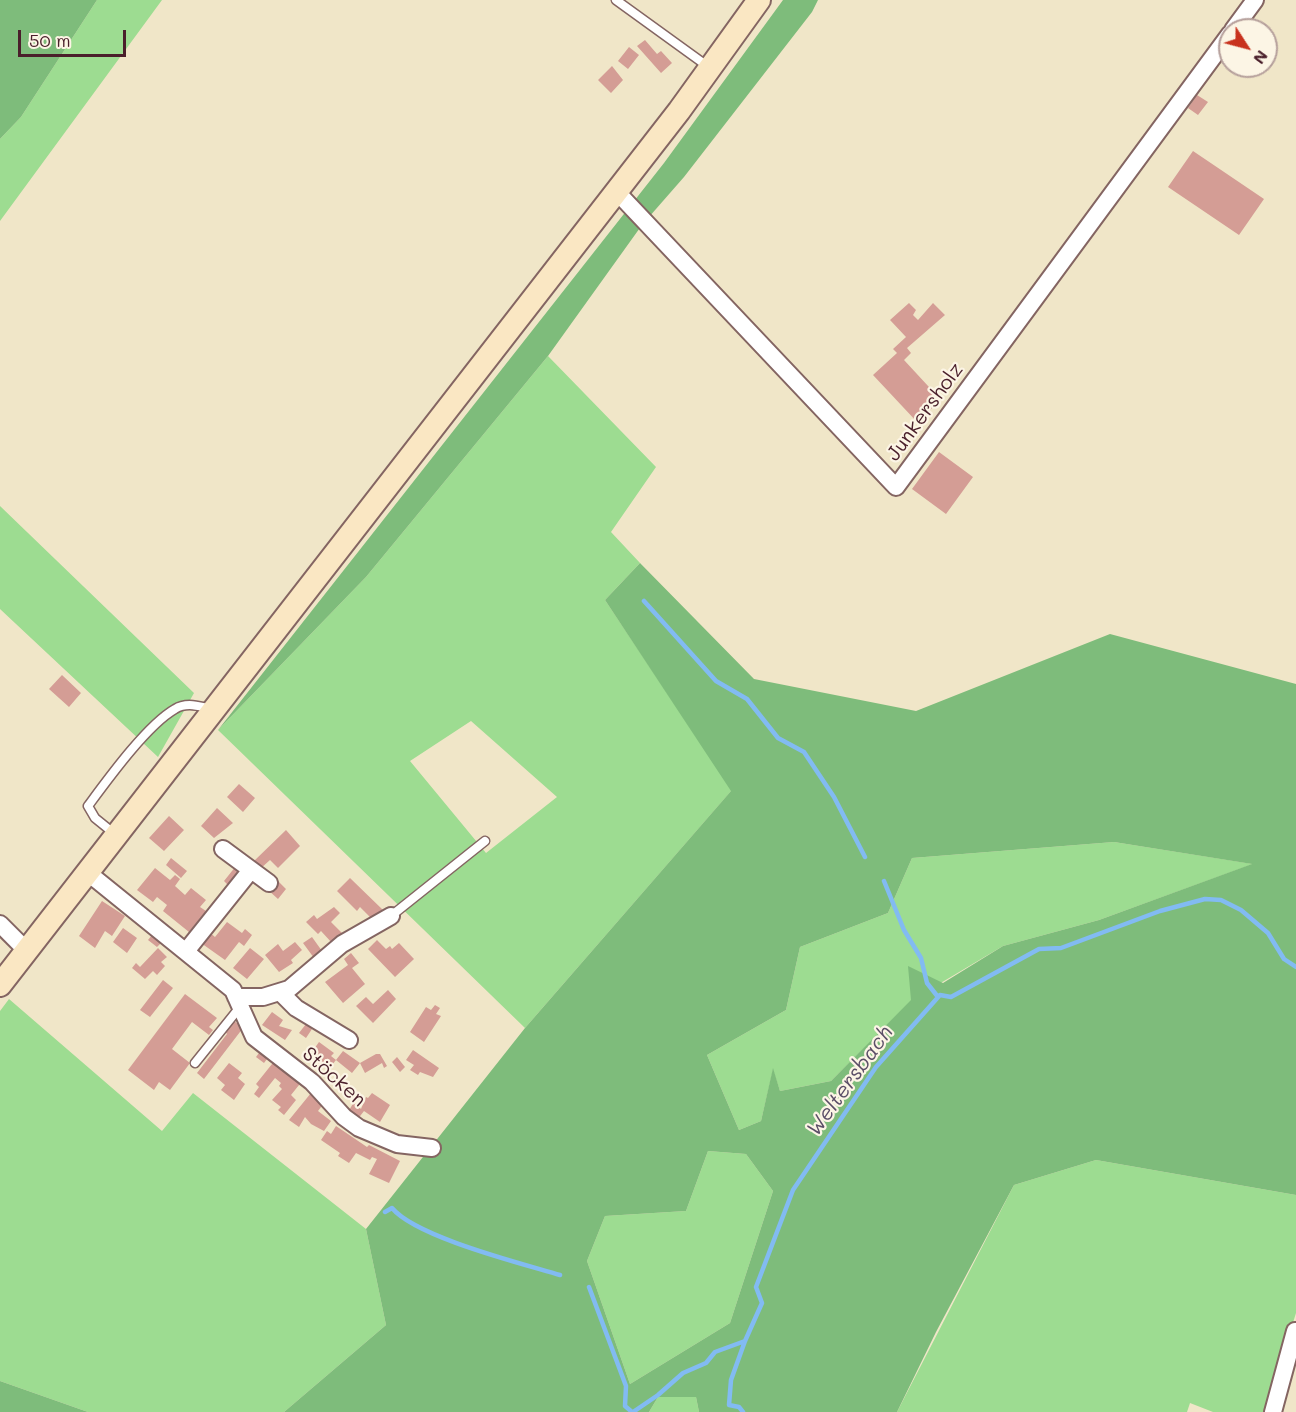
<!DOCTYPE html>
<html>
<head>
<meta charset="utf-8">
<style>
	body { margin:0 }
	#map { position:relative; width:1296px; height:1412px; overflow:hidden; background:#f0e6c8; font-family:Mali,sans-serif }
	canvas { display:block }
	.north { position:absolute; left:1218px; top:18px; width:60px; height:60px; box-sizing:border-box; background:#fcf5e5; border:2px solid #b59f9b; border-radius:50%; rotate:126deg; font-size:16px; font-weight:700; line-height:24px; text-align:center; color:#4a1f2b }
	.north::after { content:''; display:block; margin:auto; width:21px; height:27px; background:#c8321e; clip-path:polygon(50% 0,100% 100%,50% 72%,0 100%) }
	.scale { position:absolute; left:18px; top:30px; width:108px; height:27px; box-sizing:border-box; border:3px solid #4a1f2b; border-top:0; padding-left:8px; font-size:18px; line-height:21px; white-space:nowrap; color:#4a1f2b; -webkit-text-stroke:4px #fcf5e5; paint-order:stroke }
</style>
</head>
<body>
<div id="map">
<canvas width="1296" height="1412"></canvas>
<div class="north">N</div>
<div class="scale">50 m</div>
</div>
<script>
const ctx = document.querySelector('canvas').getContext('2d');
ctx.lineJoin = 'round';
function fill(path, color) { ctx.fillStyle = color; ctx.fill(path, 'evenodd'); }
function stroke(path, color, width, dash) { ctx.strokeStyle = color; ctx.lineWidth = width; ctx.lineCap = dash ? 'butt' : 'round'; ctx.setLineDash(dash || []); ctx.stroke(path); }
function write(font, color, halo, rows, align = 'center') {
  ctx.font = font + ' Mali,sans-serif'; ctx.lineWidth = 4.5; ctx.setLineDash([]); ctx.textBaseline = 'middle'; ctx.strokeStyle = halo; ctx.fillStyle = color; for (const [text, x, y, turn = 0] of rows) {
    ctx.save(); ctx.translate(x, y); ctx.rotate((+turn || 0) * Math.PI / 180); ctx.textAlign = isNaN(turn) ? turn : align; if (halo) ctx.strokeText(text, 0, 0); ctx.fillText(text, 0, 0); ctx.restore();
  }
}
fill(new Path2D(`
	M97 0H162L0 221V139L21 117Z
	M548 356 656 467 611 532 640 563 605 600 732 790 525 1028 218 730 366 577ZM471 721 557 797 486 853 410 761Z
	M0 506 194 693 158 757 0 609Z
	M1114 842 1253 864 1099 920 1003 946 912 1000 831 1081 780 1091 773 1070 761 1121 739 1130 707 1055 786 1010 800 947 888 913 912 858Z
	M9 999 162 1131 193 1093 366 1229 386 1325 284 1412H88L0 1381V1011Z
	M708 1151 746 1154 773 1191 730 1323 630 1384 587 1261 605 1216 686 1211Z
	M1096 1160 1296 1195V1313L1265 1412H1213L1190 1403 1187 1412H897L1014 1185Z
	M658 1397H696L699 1412H649Z`), '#9ddc91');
fill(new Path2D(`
	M0 0H97L21 117 0 139Z
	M783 0H818L812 12 684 177 642 225 548 356 366 577 218 730 664 163Z
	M640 563 754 679 916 711 1110 634 1296 684V1195L1096 1160 1014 1185 936 1332 897 1412H699L696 1397H658L649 1412H284L386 1325 366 1229 525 1028 731 791 605 600ZM1114 842 1252 864 1099 920 1003 946 943 983 908 966 911 1000 831 1081 780 1091 773 1068 761 1121 739 1130 707 1055 786 1010 800 947 888 913 912 858ZM708 1151 746 1154 773 1191 730 1323 630 1384 587 1261 605 1216 686 1211Z
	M0 1381 88 1412H0Z`), '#7ebc7b');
stroke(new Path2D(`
	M644 601 716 681 747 699 778 738 804 752 834 797 865 857
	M884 881 904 930 921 958 927 983 938 997
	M385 1212 392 1208C416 1237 520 1263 560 1275
	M589 1287 626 1386 625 1406 632 1412
	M633 1412 658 1395 683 1373 706 1363 715 1352 745 1341 762 1303 756 1287 793 1190 876 1067 940 995 951 997 1039 949 1061 948 1160 911 1205 899 1221 900 1241 910 1268 933 1284 959 1296 967
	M743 1412 739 1407 729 1405 731 1380 745 1341`), '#82bbf2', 4.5);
fill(new Path2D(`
	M645 40 657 54 661 51 672 63 661 73 637 46Z
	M629 47 639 55 628 69 618 61Z
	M612 66 623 80 611 93 598 80Z
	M1197 95 1208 102 1198 115 1188 108Z
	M1193 151 1264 199 1239 235 1168 187Z
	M909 303 916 310 913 315 918 320 933 303 945 315 907 348 911 353 904 360 941 400 917 422 873 375 897 353 893 349 906 337 890 320Z
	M939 452 973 477 946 514 912 489Z
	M62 675 81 693 69 707 49 689Z
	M239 784 255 798 243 812 227 797Z
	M217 808 233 823 214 838 201 826Z
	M169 816 184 830 164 851 149 838Z
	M286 830 300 846 278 868 270 860 260 869 253 862Z
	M171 858 187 871 181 878 166 865Z
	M236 866 243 871 230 887 224 881Z
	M155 868 170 880 175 875 180 879 175 886 185 895 191 888 206 900 200 907 206 911 189 932 163 911 167 905 157 897 153 902 137 890Z
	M350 878 384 911 374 921 360 907 357 911 337 891Z
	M277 880 286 889 278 899 268 890Z
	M102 901 125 916 112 936 105 931 95 948 79 936Z
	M334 907 340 913 331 922 342 933 332 943 321 931 318 934 306 922 314 915 317 919Z
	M227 922 242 933 245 929 252 935 244 946 239 942 225 960 201 943 209 932 215 937Z
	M123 928 137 938 127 953 113 942Z
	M152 935 161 943 157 947 148 940Z
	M312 937 322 951 314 958 303 943Z
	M377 940 386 949 390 946 392 949 399 943 414 959 395 977 368 949Z
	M295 942 302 950 291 960 293 963 279 972 265 955 278 944 283 951Z
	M158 948 167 957 161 962 165 966 157 975 153 971 145 979 132 968 136 963 140 967Z
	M250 948 264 959 247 979 233 968Z
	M351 953 359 963 352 968 365 984 343 1003 325 982 348 965 344 959Z
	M163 980 173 988 150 1017 140 1010Z
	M388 990 396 999 373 1023 356 1006 366 997 373 1004Z
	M185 994 217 1018 209 1027 213 1030 209 1035 192 1022 172 1049 190 1063 170 1090 159 1082 154 1090 128 1070Z
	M435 1005 440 1008 436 1014 441 1016 424 1042 410 1032 426 1007 431 1010Z
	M272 1012 283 1020 279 1026 292 1030 285 1040 262 1025Z
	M233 1020 243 1028 204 1079 197 1073 227 1034 225 1031Z
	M306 1024 312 1029 306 1038 299 1033Z
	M319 1042 334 1053 331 1056 336 1060 328 1070 309 1056Z
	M262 1049 270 1055 264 1063 256 1057Z
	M413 1050 439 1068 433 1077 420 1072 418 1075 410 1070 414 1065 406 1060Z
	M343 1051 360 1063 352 1073 336 1060Z
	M376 1054H380L387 1066 384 1068 382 1063 365 1073 360 1063Z
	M397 1057 405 1067 400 1072 392 1062Z
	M276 1059 303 1080 291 1095 296 1100 284 1115 278 1110 281 1107 272 1100 282 1089 279 1086 281 1083 275 1078 259 1098 254 1094 259 1087 256 1084Z
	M229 1063 242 1073 238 1078 245 1084 234 1100 221 1090 225 1085 217 1078Z
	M311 1093 324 1103 318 1111 331 1121 324 1131 311 1124 305 1117 299 1127 289 1120Z
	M372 1093 390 1105 380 1122 364 1111 357 1120 348 1112 354 1102 361 1109 366 1097 368 1098Z
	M336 1126 367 1147 369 1145 400 1161 389 1183 369 1174 377 1159 372 1157 370 1160 356 1153 349 1163 338 1156 340 1153 321 1140 327 1131 331 1134Z`), '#d49d95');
const lane = new Path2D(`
	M616 0 710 68
	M116 835 95 818 88 806C108 779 147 725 175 709 186 702 200 706 211 709
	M391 916 485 841
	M195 1063 240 1007`);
const street = new Path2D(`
	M1233 30 1255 0
	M616 191 896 487 1230 34
	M223 849 269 883
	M87 872 233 990 254 1037 312 1082 344 1117 359 1128 397 1144 432 1148
	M0 924 26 950
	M187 950 251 870
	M281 993 296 1008 349 1040
	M236 997H263L289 989 342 944 391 916
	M1273 1412 1295 1331`);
const secondary = new Path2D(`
	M0 985 679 111 759 0`);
stroke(lane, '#846562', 11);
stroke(street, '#846562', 20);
stroke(secondary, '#846562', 26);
stroke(lane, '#fff', 8);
stroke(street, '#fff', 16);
stroke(secondary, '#fae7c3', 22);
write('20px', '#4a1f2b', '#fcf5e5', [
	["Junkersholz",925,412,-54],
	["Stöcken",334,1077,42]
]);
write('italic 21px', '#5b4e67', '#fcf5e5', [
	["Weltersbach",850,1081,-54]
]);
</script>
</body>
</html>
